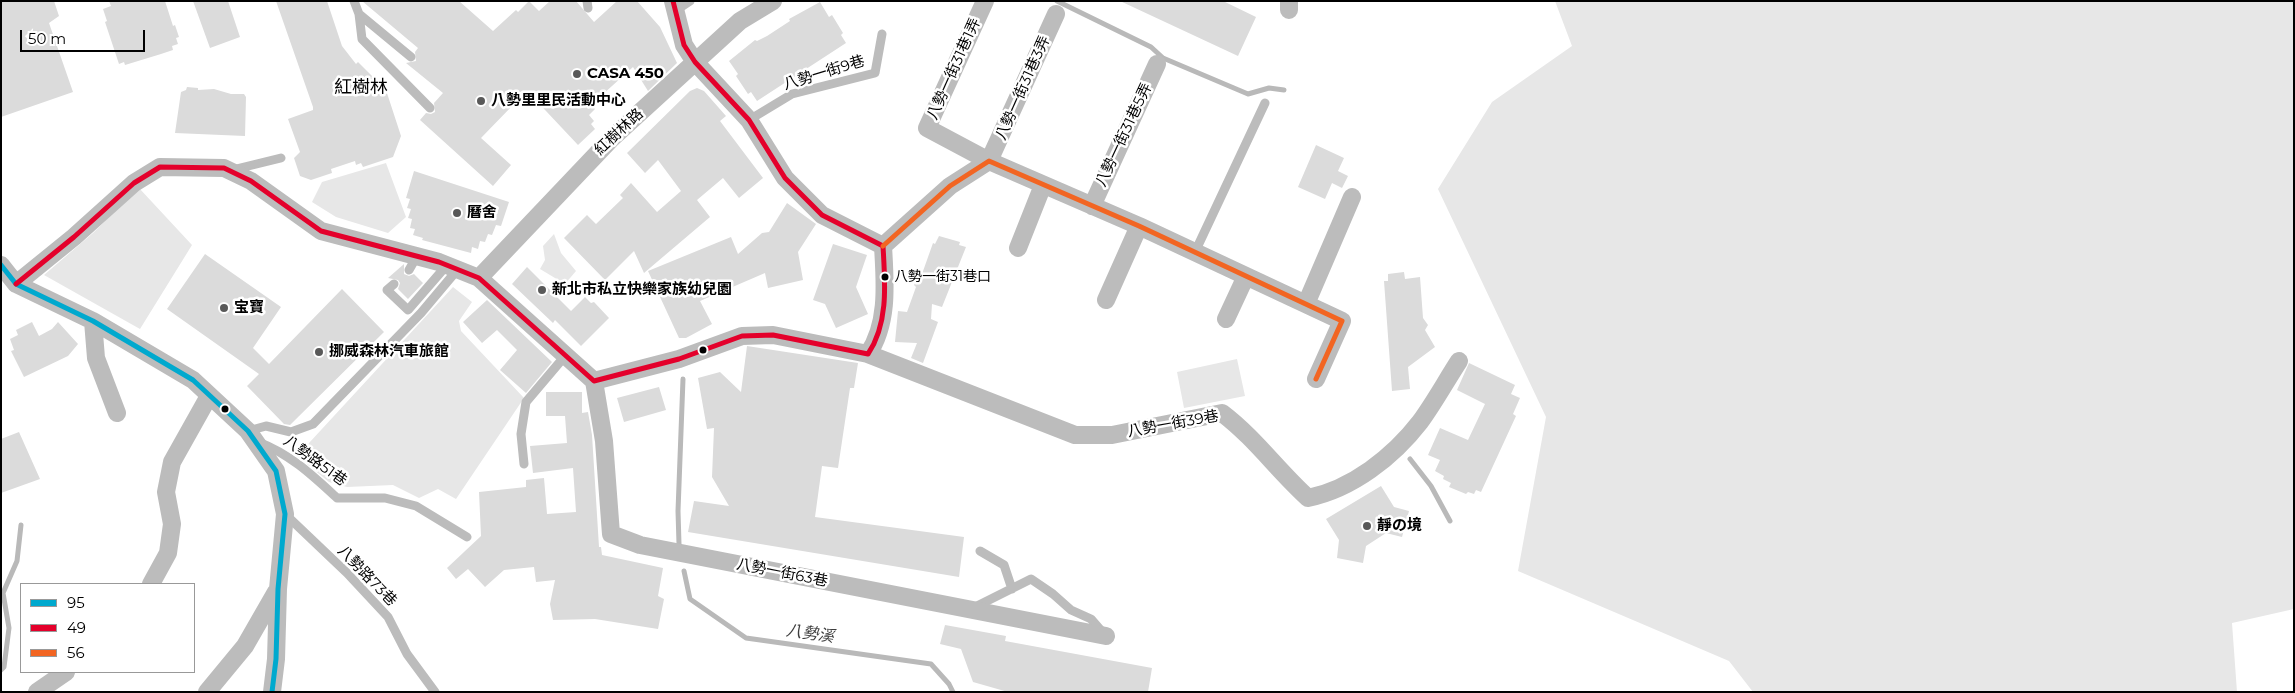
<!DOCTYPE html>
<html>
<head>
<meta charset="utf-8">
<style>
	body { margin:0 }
	#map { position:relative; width:2295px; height:693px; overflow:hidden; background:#fff; font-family:Montserrat,sans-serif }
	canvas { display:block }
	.frame { position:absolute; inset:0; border:2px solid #000; pointer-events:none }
	.legend { position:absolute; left:20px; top:583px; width:175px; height:90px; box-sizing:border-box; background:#fff; border:1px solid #999; margin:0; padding:6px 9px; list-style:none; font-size:15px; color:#000 }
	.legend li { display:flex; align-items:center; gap:10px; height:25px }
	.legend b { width:25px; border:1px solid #999 }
	.scale { position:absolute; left:20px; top:30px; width:125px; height:22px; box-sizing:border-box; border:2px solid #000; border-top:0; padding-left:6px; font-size:15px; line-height:18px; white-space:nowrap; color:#000; -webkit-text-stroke:4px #fff; paint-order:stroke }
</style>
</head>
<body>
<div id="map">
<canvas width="2295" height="693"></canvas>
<div class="frame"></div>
<ul class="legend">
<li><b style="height:6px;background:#00a9ce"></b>95</li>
<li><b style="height:6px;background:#e4002b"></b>49</li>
<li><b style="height:6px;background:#f26522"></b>56</li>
</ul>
<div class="scale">50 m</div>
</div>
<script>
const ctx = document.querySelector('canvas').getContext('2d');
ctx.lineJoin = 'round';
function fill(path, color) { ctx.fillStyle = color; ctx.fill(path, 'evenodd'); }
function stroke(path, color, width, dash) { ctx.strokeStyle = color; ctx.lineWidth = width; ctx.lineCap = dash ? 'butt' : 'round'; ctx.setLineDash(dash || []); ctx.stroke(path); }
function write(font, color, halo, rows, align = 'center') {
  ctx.font = font + ' Montserrat,"Noto Sans TC","Noto Sans JP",sans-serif'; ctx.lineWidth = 5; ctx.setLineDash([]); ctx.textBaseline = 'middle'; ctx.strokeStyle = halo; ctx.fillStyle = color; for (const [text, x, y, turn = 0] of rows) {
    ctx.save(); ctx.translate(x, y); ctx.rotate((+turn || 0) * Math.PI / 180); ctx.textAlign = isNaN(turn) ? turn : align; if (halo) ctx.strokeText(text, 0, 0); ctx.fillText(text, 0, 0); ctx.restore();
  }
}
fill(new Path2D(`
	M1555 1H2294V609L2232 623 2237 692H1753L1729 661 1518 571 1546 417 1438 189 1492 102 1572 46Z
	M386 163 406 217 388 233 336 217 312 202 322 182Z
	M139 188 192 245 140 329 44 275 93 233Z
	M554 234 561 253 576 271 565 284 540 269 545 260 543 246Z
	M453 287 472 302 459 321 461 331 524 398 456 499 438 489 419 498 393 485 347 487 329 482 297 456Z
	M1237 359 1245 396 1184 408 1177 372Z`), '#e7e7e7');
stroke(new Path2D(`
	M1057 1 1151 47 1163 58 1248 94 1269 88 1284 90
	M1410 459 1431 486 1450 521
	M679 544 678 511 683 379
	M684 571 690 599 746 638 931 664 949 684 953 692
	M1 670 4 667 9 628 3 593 17 561 21 525`), '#b9b9b9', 5);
fill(new Path2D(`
	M1 1H54L59 16 49 23 73 92 1 117Z
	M109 1H165L173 26 175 25 179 37 176 38 178 44 172 46 173 50 161 54 125 65 124 62 119 64 105 22 107 21 103 9 111 6Z
	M193 1H228L240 37 210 48Z
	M276 1H327L342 46 356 64 358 62 386 90 401 136 393 157 363 167 361 163 356 165 355 161 331 169 332 173 311 180 300 176 294 158 300 152 288 119 313 110V107Z
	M362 1H459L493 31 516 10 518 12 529 1 539 11 550 1H576L594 22 617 1H637L660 27 677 63 648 91 633 67 591 105 595 109 589 115 594 121 591 124 595 129 578 145 530 94 517 106 514 104 481 138 511 165 493 186 420 120 426 113 431 114 435 112 434 103 443 93 406 63 416 61 415 52 418 48Z
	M1120 1H1223L1256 17 1238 56Z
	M820 2 829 17 832 15 843 33 841 35 846 43 757 101 751 92 748 94 736 76 738 74 729 61 755 40 757 41 767 36 790 21 789 19Z
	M187 87 198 88V90L214 89 231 94H244L246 97 245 136 175 133 181 92 186 90Z
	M697 88 704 91 726 116 720 121 763 178 739 198 723 178 697 200 710 217 644 273 634 251 605 280 564 238 587 215 596 224 623 198 620 195 631 183 657 212 681 191 658 160 645 173 627 153 690 91Z
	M1316 145 1344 158 1338 171 1348 176 1342 188 1332 183 1325 199 1298 187Z
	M414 171 509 202 501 226 496 225 492 235 488 234 485 242 480 241 478 249 472 247 471 253 422 240 423 238 413 235 415 229 410 228 412 219 408 218 411 209 407 208 410 199 406 198Z
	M787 203 816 224 798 252 803 280 768 288 765 273 700 301 712 324 686 338H679L648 271 731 237 738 254 762 233 769 232Z
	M939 236 960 242 959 245 966 247 942 307 932 304 931 319 938 322 923 363 911 358 917 343 895 342 898 311 907 312 916 287 914 285 919 273 922 274 933 243 935 244Z
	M833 244 867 255 856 287 868 314 836 328 825 304 813 300Z
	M205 254 281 307 253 348 269 364 342 289 384 332 290 425 284 424 247 386 259 374 167 309Z
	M404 264V274L409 276 414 274 423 283 408 299 398 289 400 283 398 280 388 278Z
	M527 267 571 311 585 297 591 303 594 302 609 318 581 346 555 320 553 323 512 284Z
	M1404 272 1405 279 1420 277 1423 318 1428 325 1425 330 1435 347 1408 367 1410 389 1392 391 1384 281H1388V274Z
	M487 300 552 362 526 393 500 370 517 350 497 330 482 343 463 322Z
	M32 322 39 336 52 329 58 322 78 344 68 356 24 377 11 351 14 350 10 339 18 335 16 330Z
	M747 346 858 363 854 388H850L838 468 822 466 815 517 964 537 959 577 688 532 694 501 729 506 712 477 714 428 707 429 698 378 720 372 741 392Z
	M1469 363 1515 385 1511 394 1520 398 1513 414 1516 416 1481 492 1476 490 1474 494 1468 492 1466 494 1449 487 1451 483 1443 479 1444 476 1435 471 1440 460 1428 455 1440 428 1468 440 1485 404 1457 390Z
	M659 387 666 410 624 422 617 398Z
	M546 392H582V413L588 412 592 435 599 547H601L602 555 663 568 658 596 664 599 658 629 595 619 553 620 550 604 555 580 536 582 534 567 504 570 485 587 468 569 456 579 447 568 481 536 479 492 526 487V480L544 478 547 514 576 512 573 468 533 473 530 446 567 443 565 416H546Z
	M19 432 40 479 1 493V439Z
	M1381 486 1394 507 1409 511 1402 537 1386 533 1366 546 1363 563 1337 558 1339 540 1326 519Z
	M945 625 1006 636 1005 641 1152 668 1148 692H1008L973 682 961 649 940 644Z`), '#dbdbdb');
stroke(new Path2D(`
	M354 1 359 14 411 57
	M587 1 588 8
	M675 11 690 1
	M359 14 362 39 430 108
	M749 120 792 94 875 73 882 34
	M232 170 281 158
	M1195 252 1265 103
	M409 270 417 256
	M394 284 387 290 408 310 447 265
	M248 431 266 426 291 432 313 424 421 313 458 269
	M258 442C290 454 312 475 337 498H385L416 506 467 537
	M524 464 521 434 526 402 565 356
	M285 514 347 573 388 617 407 654 435 692
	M980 551 1004 565 1012 589
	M973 608 1031 579 1053 594 1071 610 1091 619 1104 634`), '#bcbcbc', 9);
stroke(new Path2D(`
	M985 1 927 128 989 161 1056 14
	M1289 10V1
	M1092 206 1157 64
	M883 246 950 186 989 161 1139 226 1342 321 1316 379
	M1018 248 1043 185
	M1 265 16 284 93 321 193 380 248 431 276 471 285 514 278 589 276 659 272 692
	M479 278 612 138 740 21 773 1
	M16 284 74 237 134 183 160 167 224 168 251 181 321 231 439 262 479 278 594 381 679 359 742 336 773 335 868 354C889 323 885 282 883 246L822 215 785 178 749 120 695 62 684 45 673 1
	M1106 300 1139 226
	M1306 304 1352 197
	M1226 319 1246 276
	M93 321 96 358 117 413
	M868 354 1075 435H1112L1222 413C1255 438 1278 471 1308 498 1352 489 1393 457 1420 422 1434 403 1446 381 1459 361
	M594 381 604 441 611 534 640 545 1106 636
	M151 584 168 553 172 524 166 492 172 462 209 396
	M37 692 66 672
	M207 692 245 646 276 592`), '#bcbcbc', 18);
stroke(new Path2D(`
	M1 265 16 284 93 321 193 380 248 431 276 471 285 514 278 589 276 659 272 692`), '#00a9ce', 5);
stroke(new Path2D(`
	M16 284 74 237 134 183 160 167 224 168 251 181 321 231 439 262 479 278 594 381 679 359 742 336 773 335 868 354C889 323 885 282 883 246L822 215 785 178 749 120 695 62 684 45 673 1`), '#e4002b', 5);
stroke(new Path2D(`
	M883 246 950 186 989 161 1139 226 1342 321 1316 379`), '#f26522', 5);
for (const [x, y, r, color] of [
	[577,74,5,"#595959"],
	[481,101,5,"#595959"],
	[457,213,5,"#595959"],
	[885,277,4.5,"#000"],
	[542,290,5,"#595959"],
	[224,308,5,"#595959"],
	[703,350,4.5,"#000"],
	[319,352,5,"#595959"],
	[225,409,4.5,"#000"],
	[1367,526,5,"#595959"]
]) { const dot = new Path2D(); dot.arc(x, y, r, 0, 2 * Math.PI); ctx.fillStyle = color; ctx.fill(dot); stroke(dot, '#fff', 2); }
write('14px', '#000', '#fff', [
	["八勢一街31巷口",894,277]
], 'left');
write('15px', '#000', '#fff', [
	["八勢一街31巷1弄",954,69,-66],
	["八勢一街9巷",824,73,-17],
	["八勢一街31巷3弄",1023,88,-66],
	["紅樹林路",619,132,-43],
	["八勢一街31巷5弄",1124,135,-65],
	["八勢一街39巷",1173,424,-10],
	["八勢路51巷",315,461,36],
	["八勢一街63巷",782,573,11],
	["八勢路73巷",367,576,46]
]);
write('bold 15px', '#000', '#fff', [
	["CASA 450",587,74],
	["八勢里里民活動中心",491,101],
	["曆舍",467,213],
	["新北市私立快樂家族幼兒園",552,290],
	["宝寶",234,308],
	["挪威森林汽車旅館",329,352],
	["靜の境",1377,526]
], 'left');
write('italic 16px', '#3c3c3c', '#fff', [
	["八勢溪",810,634,8]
]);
write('18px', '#000', '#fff', [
	["紅樹林",361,88]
]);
</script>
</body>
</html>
